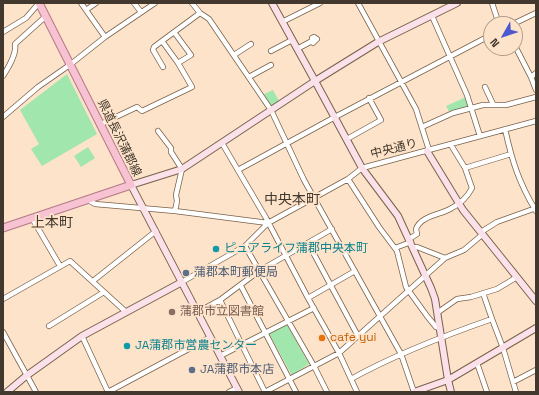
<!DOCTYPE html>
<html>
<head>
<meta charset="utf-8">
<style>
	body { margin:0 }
	#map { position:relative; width:539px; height:395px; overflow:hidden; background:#fde3c9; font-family:"Space Grotesk",sans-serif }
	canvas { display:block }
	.frame { position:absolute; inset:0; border:4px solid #43382e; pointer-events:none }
	.north { position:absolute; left:483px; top:16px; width:40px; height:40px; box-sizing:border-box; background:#fde3c9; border:1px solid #b39f8b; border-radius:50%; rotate:231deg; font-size:11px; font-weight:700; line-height:16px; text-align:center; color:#43382e }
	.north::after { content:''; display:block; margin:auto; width:14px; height:18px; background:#4d59ce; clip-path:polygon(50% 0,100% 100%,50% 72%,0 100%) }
</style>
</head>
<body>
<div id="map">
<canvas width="539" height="395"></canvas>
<div class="frame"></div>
<div class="north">N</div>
</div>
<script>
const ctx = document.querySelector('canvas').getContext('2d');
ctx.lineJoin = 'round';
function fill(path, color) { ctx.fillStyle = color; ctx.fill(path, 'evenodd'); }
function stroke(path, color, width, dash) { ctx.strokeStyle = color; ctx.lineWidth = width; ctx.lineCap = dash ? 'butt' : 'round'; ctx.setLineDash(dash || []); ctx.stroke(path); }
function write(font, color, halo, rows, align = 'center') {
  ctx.font = font + ' "Space Grotesk","Noto Sans JP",sans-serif'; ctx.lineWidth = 3.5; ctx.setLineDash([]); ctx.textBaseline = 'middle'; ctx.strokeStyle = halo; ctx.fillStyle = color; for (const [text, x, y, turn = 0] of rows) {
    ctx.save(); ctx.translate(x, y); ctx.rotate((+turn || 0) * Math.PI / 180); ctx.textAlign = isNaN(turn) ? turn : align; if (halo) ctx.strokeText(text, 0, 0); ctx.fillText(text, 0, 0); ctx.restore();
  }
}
fill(new Path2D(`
	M67 74 97 134 42 166 31 149 39 144 20 110Z
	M273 90 279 101 271 107 264 94Z
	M466 97 471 109 450 113 446 106Z
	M88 147 95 158 81 167 74 156Z
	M285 325H287L309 364 292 375 291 374 270 335V332Z`), '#a1e6ad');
const street = new Path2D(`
	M81 3 105 37
	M134 3 141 12
	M192 3 200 13 209 19 271 110 304 180 401 354 414 392
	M358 3 416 109 429 150
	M492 3 499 24
	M86 10 96 3
	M432 16 467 95 480 136
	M282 22 320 3
	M513 24 536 13
	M3 32 26 18 39 3
	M174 32 191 55 178 63
	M162 41 154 47 153 50 163 67
	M515 46 531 77 536 90
	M297 49 312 41V38L314 37 317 39 313 43 312 41
	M271 51 292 40
	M234 55 251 44
	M3 76C8 68 17 54 15 44L46 16
	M249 77 271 65
	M531 77 536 73
	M485 87 493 104
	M3 117 38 87 71 64 105 37 155 3
	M101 124 137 107 142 111 192 87 178 63 162 41 200 13
	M422 127 453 113 483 105H506L536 97
	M505 129C512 161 519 183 536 211
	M158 131 171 148V152L182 169 176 195 177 201 175 211
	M347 139 381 120 369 98
	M222 143 266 218 308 298 339 353 357 392
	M451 145 465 168 511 154
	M238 170 335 117 491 35
	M348 179 379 227 397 251 406 287 427 316 436 327 440 328
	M88 200 95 204 175 211 268 223
	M32 218 60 266
	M481 232 497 222 536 208
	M409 239 417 234 416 229C421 216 439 215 450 209 460 204 467 198 472 188L465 168
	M308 243 358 336
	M245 246 314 366 327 392
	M395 248 411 242
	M413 248 417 247 445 258
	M93 281 156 231
	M182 282 245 246 268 223 348 179 362 168 536 121
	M241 286 296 392
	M483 293 492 319
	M308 298 355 271
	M3 299 70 261 126 312
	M220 300 265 392
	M198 312 220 300 259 271 332 229
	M437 313 457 299 471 297 497 289 517 277
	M49 326 104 292
	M3 332 36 392
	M82 336 108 392
	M220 356 314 308
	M477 363 487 392
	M351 379C396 354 443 336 492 319L503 348 516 392
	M513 382 536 370
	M108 392 211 337
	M229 392 237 388
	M265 392 339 353 445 258 464 250 483 234`);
const secondary = new Path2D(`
	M427 151 463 210 536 301
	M7 392 26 376 82 336 182 282
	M239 392 131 185 182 169 315 81 272 3
	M414 392 448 380 536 328
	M451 392 448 380 435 299 431 288 398 216 362 168 315 81 378 42 457 3`);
const primary = new Path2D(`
	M3 228 131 185 39 3`);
stroke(street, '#78624b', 6);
stroke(secondary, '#78624b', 8);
stroke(primary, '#b47886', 9);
stroke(street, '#fff', 4.5);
stroke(secondary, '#fbe1e9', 6);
stroke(primary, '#f7c3d3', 7);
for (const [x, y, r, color] of [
	[216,249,4,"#0f9aa8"],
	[186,273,4,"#5c6f8a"],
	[172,312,4,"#8d6e63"],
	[322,338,4,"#e8710a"],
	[127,346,4,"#0f9aa8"],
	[192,370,4,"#5c6f8a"]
]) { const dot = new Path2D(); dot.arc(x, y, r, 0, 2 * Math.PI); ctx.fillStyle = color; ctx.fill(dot); stroke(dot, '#fde3c9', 1.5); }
write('12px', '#43382e', '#fde3c9', [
	["県道長沢蒲郡線",119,138,64],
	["中央通り",394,149,-14]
]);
write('12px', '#0d838f', '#fde3c9', [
	["ピュアライフ蒲郡中央本町",224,249],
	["JA蒲郡市営農センター",135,346]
], 'left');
write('12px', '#4e5e75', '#fde3c9', [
	["蒲郡本町郵便局",194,273],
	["JA蒲郡市本店",200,370]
], 'left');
write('12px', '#785e54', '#fde3c9', [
	["蒲郡市立図書館",180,312]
], 'left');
write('12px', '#c56008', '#fde3c9', [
	["cafe yui",330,338]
], 'left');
write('14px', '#43382e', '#fde3c9', [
	["中央本町",292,200],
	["上本町",52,223]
]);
</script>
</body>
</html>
